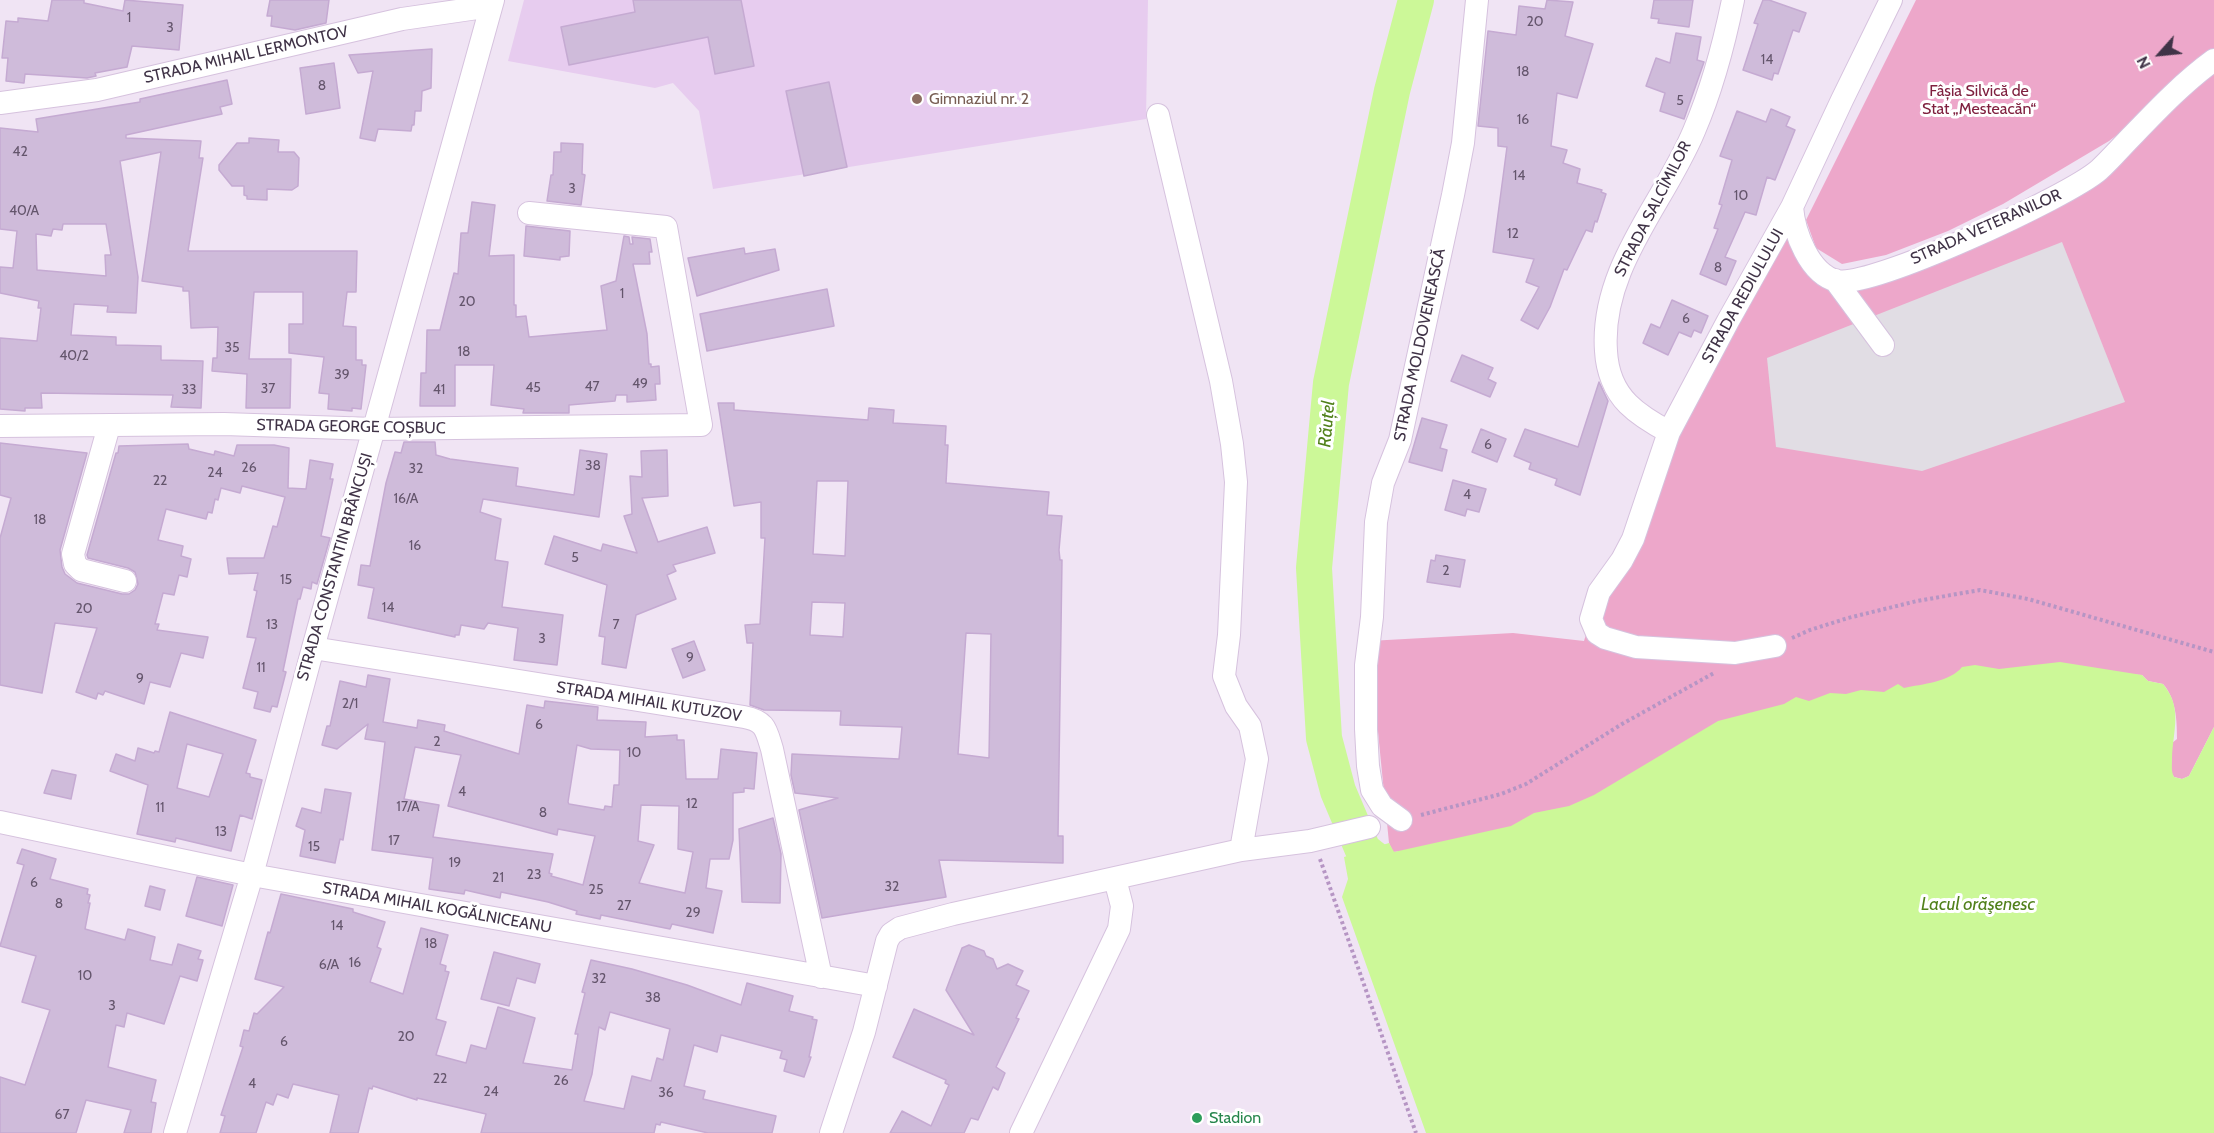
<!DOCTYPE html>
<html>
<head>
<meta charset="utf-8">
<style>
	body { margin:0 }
	#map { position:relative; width:2214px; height:1133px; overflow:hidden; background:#f0e4f4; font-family:Cabin,sans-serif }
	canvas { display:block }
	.north { position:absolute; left:2130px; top:24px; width:60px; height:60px; -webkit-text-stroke:4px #fff; paint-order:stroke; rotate:243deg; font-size:16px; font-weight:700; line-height:24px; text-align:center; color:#403347 }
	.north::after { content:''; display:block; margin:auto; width:21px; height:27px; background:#403347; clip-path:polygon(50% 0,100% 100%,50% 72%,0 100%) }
</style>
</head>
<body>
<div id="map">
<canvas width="2214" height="1133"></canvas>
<div class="north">N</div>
</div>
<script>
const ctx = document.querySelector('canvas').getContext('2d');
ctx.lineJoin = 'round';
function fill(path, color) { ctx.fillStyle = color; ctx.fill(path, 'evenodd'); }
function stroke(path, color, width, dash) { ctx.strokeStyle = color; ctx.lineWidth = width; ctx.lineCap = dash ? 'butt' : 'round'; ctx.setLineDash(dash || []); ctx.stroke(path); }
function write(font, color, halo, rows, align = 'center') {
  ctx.font = font + ' Cabin,sans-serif'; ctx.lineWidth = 6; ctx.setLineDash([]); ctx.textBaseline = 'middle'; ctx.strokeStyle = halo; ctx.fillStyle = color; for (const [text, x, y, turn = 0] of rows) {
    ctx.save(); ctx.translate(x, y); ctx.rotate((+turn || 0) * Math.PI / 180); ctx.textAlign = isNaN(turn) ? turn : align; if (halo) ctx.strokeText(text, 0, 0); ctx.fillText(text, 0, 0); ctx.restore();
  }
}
fill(new Path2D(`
	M524 0H1148L1146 119 713 189 699 111 673 83 655 88 508 61Z`), '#e7ccef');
fill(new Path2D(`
	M1916 0H2214V727L2189 776 2182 779 2174 777 2171 772 2172 743 2177 739C2177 719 2176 699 2163 684L2148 681 2142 675 2055 671 2001 683 1978 677 1956 688 1908 699 1879 705 1837 704 1724 728 1579 815 1534 826 1521 838 1393 852 1389 843 1369 641 1513 633 1584 641 1599 592 1623 552 1669 432 1792 207 1798 238 1807 254 1835 280 1903 264 2012 218 2098 171 2192 79 2109 141 2003 204 1948 231 1886 255 1842 264 1816 248 1806 220Z`), '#eda7ca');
fill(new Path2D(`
	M2062 242 2125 402 1922 471 1776 447 1767 358Z`), '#e1dde4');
fill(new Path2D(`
	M2060 662 2142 675 2148 681 2163 684C2183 708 2173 730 2172 758 2172 766 2171 771 2174 777L2182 779 2189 776 2214 727V1133H1426L1342 897 1348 879 1344 857 1389 843 1394 852 1511 826 1534 813 1569 806 1594 795 1718 721 1784 704 1796 697 1809 701 1830 693 1846 694 1861 690 1884 692 1898 684 1904 688C1922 684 1950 682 1962 667L1975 665 1999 669Z`), '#ccf898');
stroke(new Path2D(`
	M1402 881 1363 850 1338 791 1324 738 1314 568 1331 383 1392 91 1416 0`), '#ccf898', 36);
const building = new Path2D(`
	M52 0H84V3L123 11 125 0 183 5 179 50 132 46 127 67 95 73 96 76 87 78 25 74 24 83 6 81 8 58H2L6 21 18 22V18L48 21Z
	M270 0H329L326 23 295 30 271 26 272 16H267Z
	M633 0H741L754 66 715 74 708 37 569 65 561 27 635 12Z
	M1547 0 1573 2 1565 36 1593 44 1577 98 1557 93 1551 146 1567 150 1563 163 1580 169 1577 183 1602 190 1601 192 1606 194 1597 222 1595 221 1592 232 1586 230 1567 270 1564 269 1550 307 1538 329 1521 320 1539 287 1526 282 1534 259 1493 252 1507 147 1498 146V128L1478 126 1488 31 1516 35 1519 6 1545 9Z
	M1654 0H1693L1689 27 1658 23 1659 19 1651 18Z
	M1763 0H1769L1806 13 1799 32 1793 30 1778 74 1774 73 1772 80 1743 70 1758 24 1754 23Z
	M1676 33 1701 37 1697 60 1704 62 1684 119 1660 111 1665 93 1646 86 1656 58 1670 63Z
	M432 49 431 88 422 91 421 111H415L414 125H412L411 131 378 129 375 141 360 138 373 71 358 73 349 55Z
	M334 63 340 108 306 114 300 68Z
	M227 80 232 104 220 107 222 114 126 135V138L201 141 199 158H203L188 251H357L356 292H347L343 326 356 327V360H362V365H366L361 409 352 408V411L328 409 329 394 319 393 324 357 289 353V324H303V292H254L249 359H291L290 408H246L247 374 212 371 213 358H217L218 327 191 328 189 291H183V287L142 281 161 152 120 161 138 277 136 313 107 312 108 306 74 304 71 335 116 337V345L161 346V360L203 361 201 408 171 407 173 395 41 393 42 408H25V411L0 409V338L37 341 41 308H38L39 301 0 293V267L13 268 17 231 0 229V128L38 132 36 119 140 102V99ZM63 224H106L111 255H105L106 276 37 270 36 234 51 236 53 229 62 230Z
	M829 82 847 167 804 176 786 91Z
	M1771 109 1790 117 1786 126 1795 130 1775 180 1767 177 1756 215 1745 212 1738 228 1725 257 1736 261 1726 285 1700 274 1718 229 1714 228 1722 205 1719 204 1732 160 1720 156 1737 111 1766 122Z
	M249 138 279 140 278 152H294L299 158 298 186 292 190 267 189V200L247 199V196L244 195V186H232L219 170V165L237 143H249Z
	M561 143 583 144 582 174 585 175 581 205 547 201 551 175H553L554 152H561Z
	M472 202 495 205 489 256 514 255V305H516V317L526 316 529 337 607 330 601 286 616 281 624 236 629 237 630 244H633L632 237 650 239 652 252H649L650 264H633L647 334 649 364H651V367L659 366 660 384H655L656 400 627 402V395H616L615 401 569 405V413H523L524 409 491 405 494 365H455V406H420L421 373H426L427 330H440L454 273 458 274 461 233H468Z
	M526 226 570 231 569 256 560 257V260L524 256Z
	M744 248 745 254 775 249 779 270 697 296 688 258Z
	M827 289 834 326 707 351 700 314Z
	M1672 300 1708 316 1701 333 1694 330 1691 337 1679 332 1668 355 1643 343 1651 324 1660 328Z
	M1462 355 1493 368 1488 379 1496 383 1490 397 1451 381Z
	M1599 382 1608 401 1580 495 1555 485 1557 479 1529 469 1531 463 1514 456 1525 429 1578 447Z
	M718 403H734V410L868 420 869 408 894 410 893 423 946 426 945 445H948L946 483 1049 492 1047 515 1062 516 1059 550 1060 560H1062L1058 836H1063V863L939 860 946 897 822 918 799 810 838 798 795 793 791 775 792 754 899 759 902 727 840 725 841 711 764 710 750 705 753 643H747L745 625 760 624 765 538H761V502L734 506ZM817 481H848L845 556 813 554ZM812 602 845 603 843 637 810 635ZM966 633 991 634 989 758 958 754Z
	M1422 418 1447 425 1440 448 1447 450 1442 471 1409 462Z
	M1481 429 1506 439 1497 462 1472 452Z
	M404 442H435L436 455 450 459 518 468 516 486 574 495 580 450 607 454 599 517 483 499 480 512 501 519 495 560 508 562 502 607 563 615 557 665 514 660 518 628 488 623 484 629 461 625 459 635H455V637L368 618 374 588 358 585 361 565 370 566 386 483 395 452 401 453Z
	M0 443 87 453 60 550 62 567 65 574 77 583 122 594H129L135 590 138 584 135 572 128 568 88 558 87 555 116 453H118L119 446 188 444 189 449 214 455 215 451 234 456 237 445H274L289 448 288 488 306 489 310 460 333 464 330 479H333L321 536 330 538 317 584 312 582 311 589 303 587 300 599H298L283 671 286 672 277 707 272 706 270 712 254 708 258 692 243 688 256 638 247 637 257 591 254 590 258 573 229 574 227 558H264L273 526 277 527 285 497 242 486 240 493 221 488 218 500 215 499 212 513 208 512 206 519 166 509 158 540 183 546 181 556 191 559 187 577 179 575 174 595 163 593 155 624H159L157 630 208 637 203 658 181 653 170 687 150 682 144 704 105 691 103 695 98 693 96 699 76 692 97 628 55 623 42 693 0 685V538L11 498 0 495Z
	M667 450 668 496 642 498 658 542 707 527 715 553 673 565 676 571 667 575 676 599 636 615 626 668 602 664 605 637 599 636 607 585 545 564 554 536 601 551 603 544 637 553 624 516 632 514 630 476 642 477 641 451Z
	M1453 480 1486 489 1479 512 1467 509 1465 516 1445 510Z
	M1436 555 1465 560 1460 587 1427 582 1431 560 1435 561Z
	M694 641 705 670 683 678 672 649Z
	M368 675 390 679 383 722 417 728 418 720 445 725 444 731 519 754 527 705 544 708 545 701 598 707 597 720 646 722 645 737 677 735V740H684L686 779H718L721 749 757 753 754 789 744 788V792L733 793V840L729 859H710L706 888 722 891 713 933 672 924 670 929 601 915 600 919 576 914 577 911 548 902 501 892 500 898 465 890 464 894 429 889 433 858 372 850 385 742 365 739 368 724 337 749 322 745 327 726H330L340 681 366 687ZM577 745 591 749 620 750 619 785H614L612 807 605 806 604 810 569 804 568 802ZM415 747 461 755 448 806 557 835 558 829 595 836 583 885 551 876 552 874 549 873 553 854 433 837 439 805 404 799ZM641 805 679 806 678 849 693 852 685 893 639 883 654 845 638 841Z
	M170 712 256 740 246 773 250 774V777L262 780 252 819 240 815 231 851 176 838 175 842 137 834 148 785 110 771 116 754 135 761 138 748 154 753 155 751 159 752ZM187 744 223 754 209 797 177 788Z
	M52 770 76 775 71 799 44 793Z
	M325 789 351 793 343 840 340 839 335 863 300 856 305 830 296 826 302 808 321 813Z
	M773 818 781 854 780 903 742 902 739 829Z
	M22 849 56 859 50 879 88 889 87 894 90 895 88 903H90L85 929 125 940 128 929 155 937 150 960 172 965 178 944 201 951 198 959 203 960 197 981 180 976 164 1024 127 1013 124 1027 116 1025 108 1067 156 1080 151 1102 156 1103 151 1133H124L131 1110 86 1100 76 1133H0V1077L25 1085 50 1010 22 1002 36 956 0 946 24 865 17 863Z
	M197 877 233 885 222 926 186 916Z
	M150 886 165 890 160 910 145 906Z
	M281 894 353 909V912L385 922 377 947 381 949 370 982 403 994 421 928 448 935 440 964 446 966 445 971 449 972 436 1019 446 1022 436 1055 466 1063 471 1045 486 1049 498 1007 535 1018 523 1063 572 1070 578 1034H575L585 993 582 992 591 960 632 969 687 985 741 1005 747 983 793 996 789 1011 813 1017 812 1019 817 1020 809 1057H811L804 1077 784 1071 787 1060 780 1058 782 1051 721 1035 717 1052 694 1045 684 1086 705 1091 703 1099 776 1116 772 1133H708L661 1122 660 1125 656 1124 654 1133H481L486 1114 417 1098V1100L373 1086 372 1089 369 1088 358 1133H330L339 1095 293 1084 288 1098 277 1094 273 1105 266 1102 256 1133H220L225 1116 221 1115 243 1047 240 1046 244 1030 249 1031 254 1013 257 1014 284 987 255 979 268 932 270 933ZM610 1012 670 1029 663 1060 657 1058 651 1081 632 1076 624 1109 584 1101 592 1074 599 1027 605 1030Z
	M969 945 984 951 986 956 993 959 997 969 1008 964 1023 971 1016 985 1029 991 1016 1018 1019 1019 996 1067 1005 1073 998 1090 993 1087 978 1120 971 1118 964 1133H890L902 1111 931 1126 949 1085 945 1083 946 1080 893 1057 914 1009 974 1035 946 990 962 948Z
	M494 952 540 964 535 983 517 978 509 1006 481 999Z`);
fill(building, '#cfbbda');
stroke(building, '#c5aad2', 1.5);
const minor = new Path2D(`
	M0 103 97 90 402 19 491 6
	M1158 115 1221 381 1232 444 1236 482 1229 635 1224 676 1236 706 1250 726 1257 759 1241 850
	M1792 207C1794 232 1809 274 1837 281 1872 288 2068 197 2099 170 2111 159 2122 146 2134 134 2159 108 2185 81 2214 60
	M1835 280 1883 345
	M0 426 224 424 374 429 701 425 666 227 529 213
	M109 426 73 554 75 564 81 570 125 581
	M1669 432C1654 424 1640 416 1628 404 1614 390 1607 370 1606 351 1600 268 1664 203 1694 131 1712 89 1724 44 1733 0
	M1775 646 1735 653 1636 647 1605 638 1597 633 1591 619 1599 592 1622 560 1633 539 1669 432 1728 321 1792 207 1842 100 1891 0
	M313 648 744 717C766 721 766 730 772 749L821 977
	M1401 820 1382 806 1372 790 1368 766 1366 729V665L1372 617 1376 522 1383 483 1400 440 1453 195 1463 143 1477 0
	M0 822 252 875 876 986
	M175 1133 252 875 313 648 493 0
	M831 1133 864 1032 887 941 891 934 900 928 953 914 1241 850 1310 841 1369 827
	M1021 1133 1119 929 1122 906 1115 879`);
stroke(minor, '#d6c2de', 24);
stroke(new Path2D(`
	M1792 638 1810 630 1848 618 1917 601 1980 590 2028 599 2214 652
	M1421 815 1501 794 1526 784 1622 724 1714 673
	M1320 859 1416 1133`), '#b695c4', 4, [3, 3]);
stroke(minor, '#fff', 22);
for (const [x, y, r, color] of [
	[917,99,6,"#8d6e63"],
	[1197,1118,6,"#2e9e5b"]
]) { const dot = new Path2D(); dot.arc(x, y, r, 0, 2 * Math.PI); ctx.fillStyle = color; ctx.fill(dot); stroke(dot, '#fff', 2); }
write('14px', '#64556c', null, [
	["1",129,18],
	["20",1535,22],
	["3",170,28],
	["14",1767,60],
	["18",1523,72],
	["8",322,86],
	["5",1680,101],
	["16",1523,120],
	["42",20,152],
	["14",1519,176],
	["3",572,189],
	["10",1741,196],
	["40/A",24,211],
	["12",1513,234],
	["8",1718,268],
	["1",622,294],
	["20",467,302],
	["6",1686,319],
	["35",232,348],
	["18",464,352],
	["40/2",74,356],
	["39",342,375],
	["49",640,384],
	["47",592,387],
	["45",533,388],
	["37",268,389],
	["33",189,390],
	["41",439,390],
	["6",1488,445],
	["38",593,466],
	["26",249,468],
	["32",416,469],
	["24",215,473],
	["22",160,481],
	["4",1467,495],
	["16/A",406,499],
	["18",40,520],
	["16",415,546],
	["5",575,558],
	["2",1446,571],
	["15",286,580],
	["14",388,608],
	["20",84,609],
	["13",272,625],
	["7",616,625],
	["3",542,639],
	["9",690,658],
	["11",261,668],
	["9",140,679],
	["2/1",350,704],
	["6",539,725],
	["2",437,742],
	["10",634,753],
	["4",462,792],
	["12",692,804],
	["17/A",408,807],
	["11",160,808],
	["8",543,813],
	["13",221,832],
	["17",394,841],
	["15",314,847],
	["19",455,863],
	["23",534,875],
	["21",498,878],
	["6",34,883],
	["32",892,887],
	["25",596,890],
	["8",59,904],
	["27",624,906],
	["29",693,913],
	["14",337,926],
	["18",431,944],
	["16",355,963],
	["6/A",329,965],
	["10",85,976],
	["32",599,979],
	["38",653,998],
	["3",112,1006],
	["20",406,1037],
	["6",284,1042],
	["22",440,1079],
	["26",561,1081],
	["4",252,1084],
	["24",491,1092],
	["36",666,1093],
	["67",62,1115]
]);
write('16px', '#403347', '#fff', [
	["STRADA MIHAIL LERMONTOV",246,55,-13],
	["STRADA SALCÎMILOR",1653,209,-63],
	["STRADA VETERANILOR",1986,227,-24],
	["STRADA REDIULULUI",1743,296,-61],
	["STRADA MOLDOVENEASCĂ",1420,345,-78],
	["STRADA GEORGE COȘBUC",351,427,1],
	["STRADA CONSTANTIN BRÂNCUȘI",335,567,-74],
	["STRADA MIHAIL KUTUZOV",649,702,9],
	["STRADA MIHAIL KOGĂLNICEANU",437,908,10]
]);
write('16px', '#7f203f', '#fff', [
	["Fâșia Silvică de",1979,91],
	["Stat „Mesteacăn“",1979,109]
]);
write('16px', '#785e54', '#fff', [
	["Gimnaziul nr. 2",929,99]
], 'left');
write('16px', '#27864d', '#fff', [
	["Stadion",1209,1118]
], 'left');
write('italic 18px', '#51811b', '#fff', [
	["Răuțel",1327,424,-85],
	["Lacul orăşenesc",1978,905]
]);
</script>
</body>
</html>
